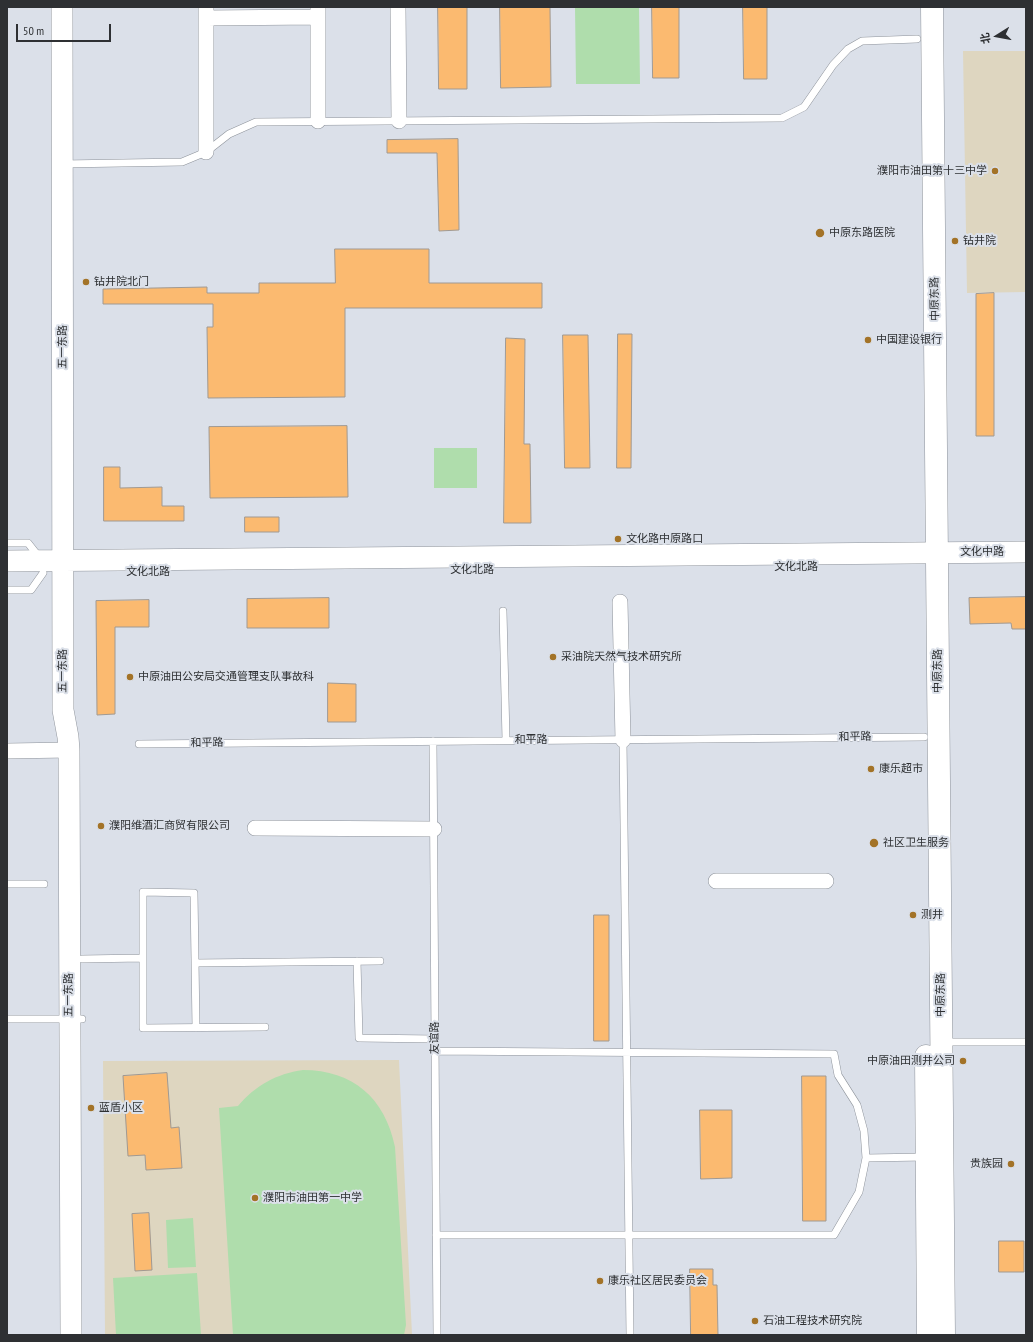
<!DOCTYPE html>
<html>
<head>
<meta charset="utf-8">
<style>
	body { margin:0 }
	#map { position:relative; width:1033px; height:1342px; overflow:hidden; background:#dbe0e9; font-family:"PT Sans Narrow","Noto Sans SC",sans-serif }
	canvas { display:block }
	.frame { position:absolute; inset:0; border:8px solid #2e3033; pointer-events:none }
	.north { position:absolute; left:977px; top:16px; width:40px; height:40px; -webkit-text-stroke:3px #dbe0e9; paint-order:stroke; rotate:259deg; font-size:11px; font-weight:700; line-height:16px; text-align:center; color:#2e3033 }
	.north::after { content:''; display:block; margin:auto; width:14px; height:18px; background:#2e3033; clip-path:polygon(50% 0,100% 100%,50% 72%,0 100%) }
	.scale { position:absolute; left:16px; top:24px; width:95px; height:18px; box-sizing:border-box; border:2px solid #2e3033; border-top:0; padding-left:5px; font-size:12px; line-height:14px; white-space:nowrap; color:#2e3033; -webkit-text-stroke:3px #dbe0e9; paint-order:stroke }
</style>
</head>
<body>
<div id="map">
<canvas width="1033" height="1342"></canvas>
<div class="frame"></div>
<div class="north">北</div>
<div class="scale">50 m</div>
</div>
<script>
const ctx = document.querySelector('canvas').getContext('2d');
ctx.lineJoin = 'round';
function fill(path, color) { ctx.fillStyle = color; ctx.fill(path, 'evenodd'); }
function stroke(path, color, width, dash) { ctx.strokeStyle = color; ctx.lineWidth = width; ctx.lineCap = dash ? 'butt' : 'round'; ctx.setLineDash(dash || []); ctx.stroke(path); }
function write(font, color, halo, rows, align = 'center') {
  ctx.font = font + ' "PT Sans Narrow","Noto Sans SC",sans-serif'; ctx.lineWidth = 4; ctx.setLineDash([]); ctx.textBaseline = 'middle'; ctx.strokeStyle = halo; ctx.fillStyle = color; for (const [text, x, y, turn = 0] of rows) {
    ctx.save(); ctx.translate(x, y); ctx.rotate((+turn || 0) * Math.PI / 180); ctx.textAlign = isNaN(turn) ? turn : align; if (halo) ctx.strokeText(text, 0, 0); ctx.fillText(text, 0, 0); ctx.restore();
  }
}
fill(new Path2D(`
	M963 51H1026V292L967 293Z
	M399 1060 412 1335H105L103 1061Z`), '#ded6c0');
fill(new Path2D(`
	M575 7H639L640 84H576Z
	M434 448H477V488H434Z
	M303 1070C353 1070 385 1098 395 1147L406 1325 404 1335H233L219 1108 238 1106C256 1085 276 1074 303 1070Z
	M193 1218 196 1267 168 1268 166 1220Z
	M197 1273 201 1335H116L113 1278Z`), '#afddac');
const building = new Path2D(`
	M438 7H467V89H439Z
	M500 7H550L551 87 501 88Z
	M652 7H679V78H653Z
	M743 7H767V79H744Z
	M458 139 459 230 439 231 437 153H387V140Z
	M335 249H429V283H542V308H345V397L208 398 207 327H213V304H103V289L207 287V293H259V283H335Z
	M994 293V436H976V294Z
	M618 334H632L631 468H617Z
	M563 335H588L590 468H565Z
	M506 338 525 339 524 444H530L531 523H504Z
	M347 426 348 497 210 498 209 427Z
	M104 467H120V488L162 487V506H184V521H104Z
	M245 517H279V532H245Z
	M1026 597V629H1012L1011 623 970 624 969 598Z
	M329 598V628H247V599Z
	M149 600V627H115V714L97 715 96 601Z
	M328 683 356 684V722H328Z
	M594 915H609V1041H594Z
	M167 1073 171 1128 179 1127 182 1168 146 1170 145 1155 128 1156 123 1076Z
	M802 1076H826V1221H803Z
	M700 1110H732V1178L701 1179Z
	M149 1213 152 1270 135 1271 132 1214Z
	M999 1241H1024V1272H999Z
	M690 1269H713V1285H717L718 1335H691Z`);
fill(building, '#fbba70');
stroke(building, '#a09992', 1);
const lane = new Path2D(`
	M63 164 182 162 206 152 229 134 256 122 782 118 804 107 833 65 848 49 862 41 917 39
	M7 543H28L39 557
	M7 590H31L43 573
	M503 611 506 740
	M623 740 630 1335
	M433 741 437 1335
	M139 744 924 737
	M7 884H44
	M82 959 143 958
	M357 961 359 1038 435 1039
	M195 963 380 961
	M7 1019H82
	M196 1028 194 893 143 892V1028L265 1027
	M944 1042H1026
	M435 1051 834 1054 838 1075 857 1105 864 1131 866 1158 859 1192 834 1235H436
	M866 1158 925 1157`);
const street = new Path2D(`
	M398 7 399 121
	M206 18 318 17
	M318 121V7
	M206 152V7
	M620 602 623 740
	M7 751 69 750
	M255 828 434 829
	M716 881H826`);
const secondary = new Path2D(`
	M62 7 63 710 68 737 69 750 71 1335
	M7 561 1026 552`);
const primary = new Path2D(`
	M932 7 944 1335
	M926 1056 928 1335`);
stroke(lane, '#8d929a', 8);
stroke(street, '#8d929a', 16);
stroke(secondary, '#8d929a', 22);
stroke(primary, '#8d929a', 23);
stroke(lane, '#fff', 7);
stroke(street, '#fff', 15);
stroke(secondary, '#fff', 21);
stroke(primary, '#fff', 22);
for (const [x, y, r, color] of [
	[995,171,4,"#a37327"],
	[820,233,5,"#a37327"],
	[955,241,4,"#a37327"],
	[86,282,4,"#a37327"],
	[868,340,4,"#a37327"],
	[618,539,4,"#a37327"],
	[553,657,4,"#a37327"],
	[130,677,4,"#a37327"],
	[871,769,4,"#a37327"],
	[101,826,4,"#a37327"],
	[874,843,5,"#a37327"],
	[913,915,4,"#a37327"],
	[963,1061,4,"#a37327"],
	[91,1108,4,"#a37327"],
	[1011,1164,4,"#a37327"],
	[255,1198,4,"#a37327"],
	[600,1281,4,"#a37327"],
	[755,1321,4,"#a37327"]
]) { const dot = new Path2D(); dot.arc(x, y, r, 0, 2 * Math.PI); ctx.fillStyle = color; ctx.fill(dot); stroke(dot, '#dbe0e9', 1.5); }
write('11px', '#2e3033', '#dbe0e9', [
	["濮阳市油田第十三中学",987,171,"right"],
	["中原东路医院",829,233],
	["钻井院",963,241],
	["钻井院北门",94,282],
	["中国建设银行",876,340],
	["文化路中原路口",626,539],
	["采油院天然气技术研究所",561,657],
	["中原油田公安局交通管理支队事故科",138,677],
	["康乐超市",879,769],
	["濮阳维酒汇商贸有限公司",109,826],
	["社区卫生服务",883,843],
	["测井",921,915],
	["中原油田测井公司",955,1061,"right"],
	["蓝盾小区",99,1108],
	["贵族园",1003,1164,"right"],
	["濮阳市油田第一中学",263,1198],
	["康乐社区居民委员会",608,1281],
	["石油工程技术研究院",763,1321]
], 'left');
write('11px', '#2e3033', '#dbe0e9', [
	["中原东路",935,299,-91],
	["五一东路",63,347,-90],
	["文化中路",982,552],
	["文化北路",796,567],
	["文化北路",472,570],
	["文化北路",148,572],
	["五一东路",63,671,-90],
	["中原东路",938,671,-90],
	["和平路",855,737,-1],
	["和平路",531,740],
	["和平路",207,743,-1],
	["五一东路",69,995,-90],
	["中原东路",941,995,-90],
	["友谊路",435,1038,-90]
]);
</script>
</body>
</html>
